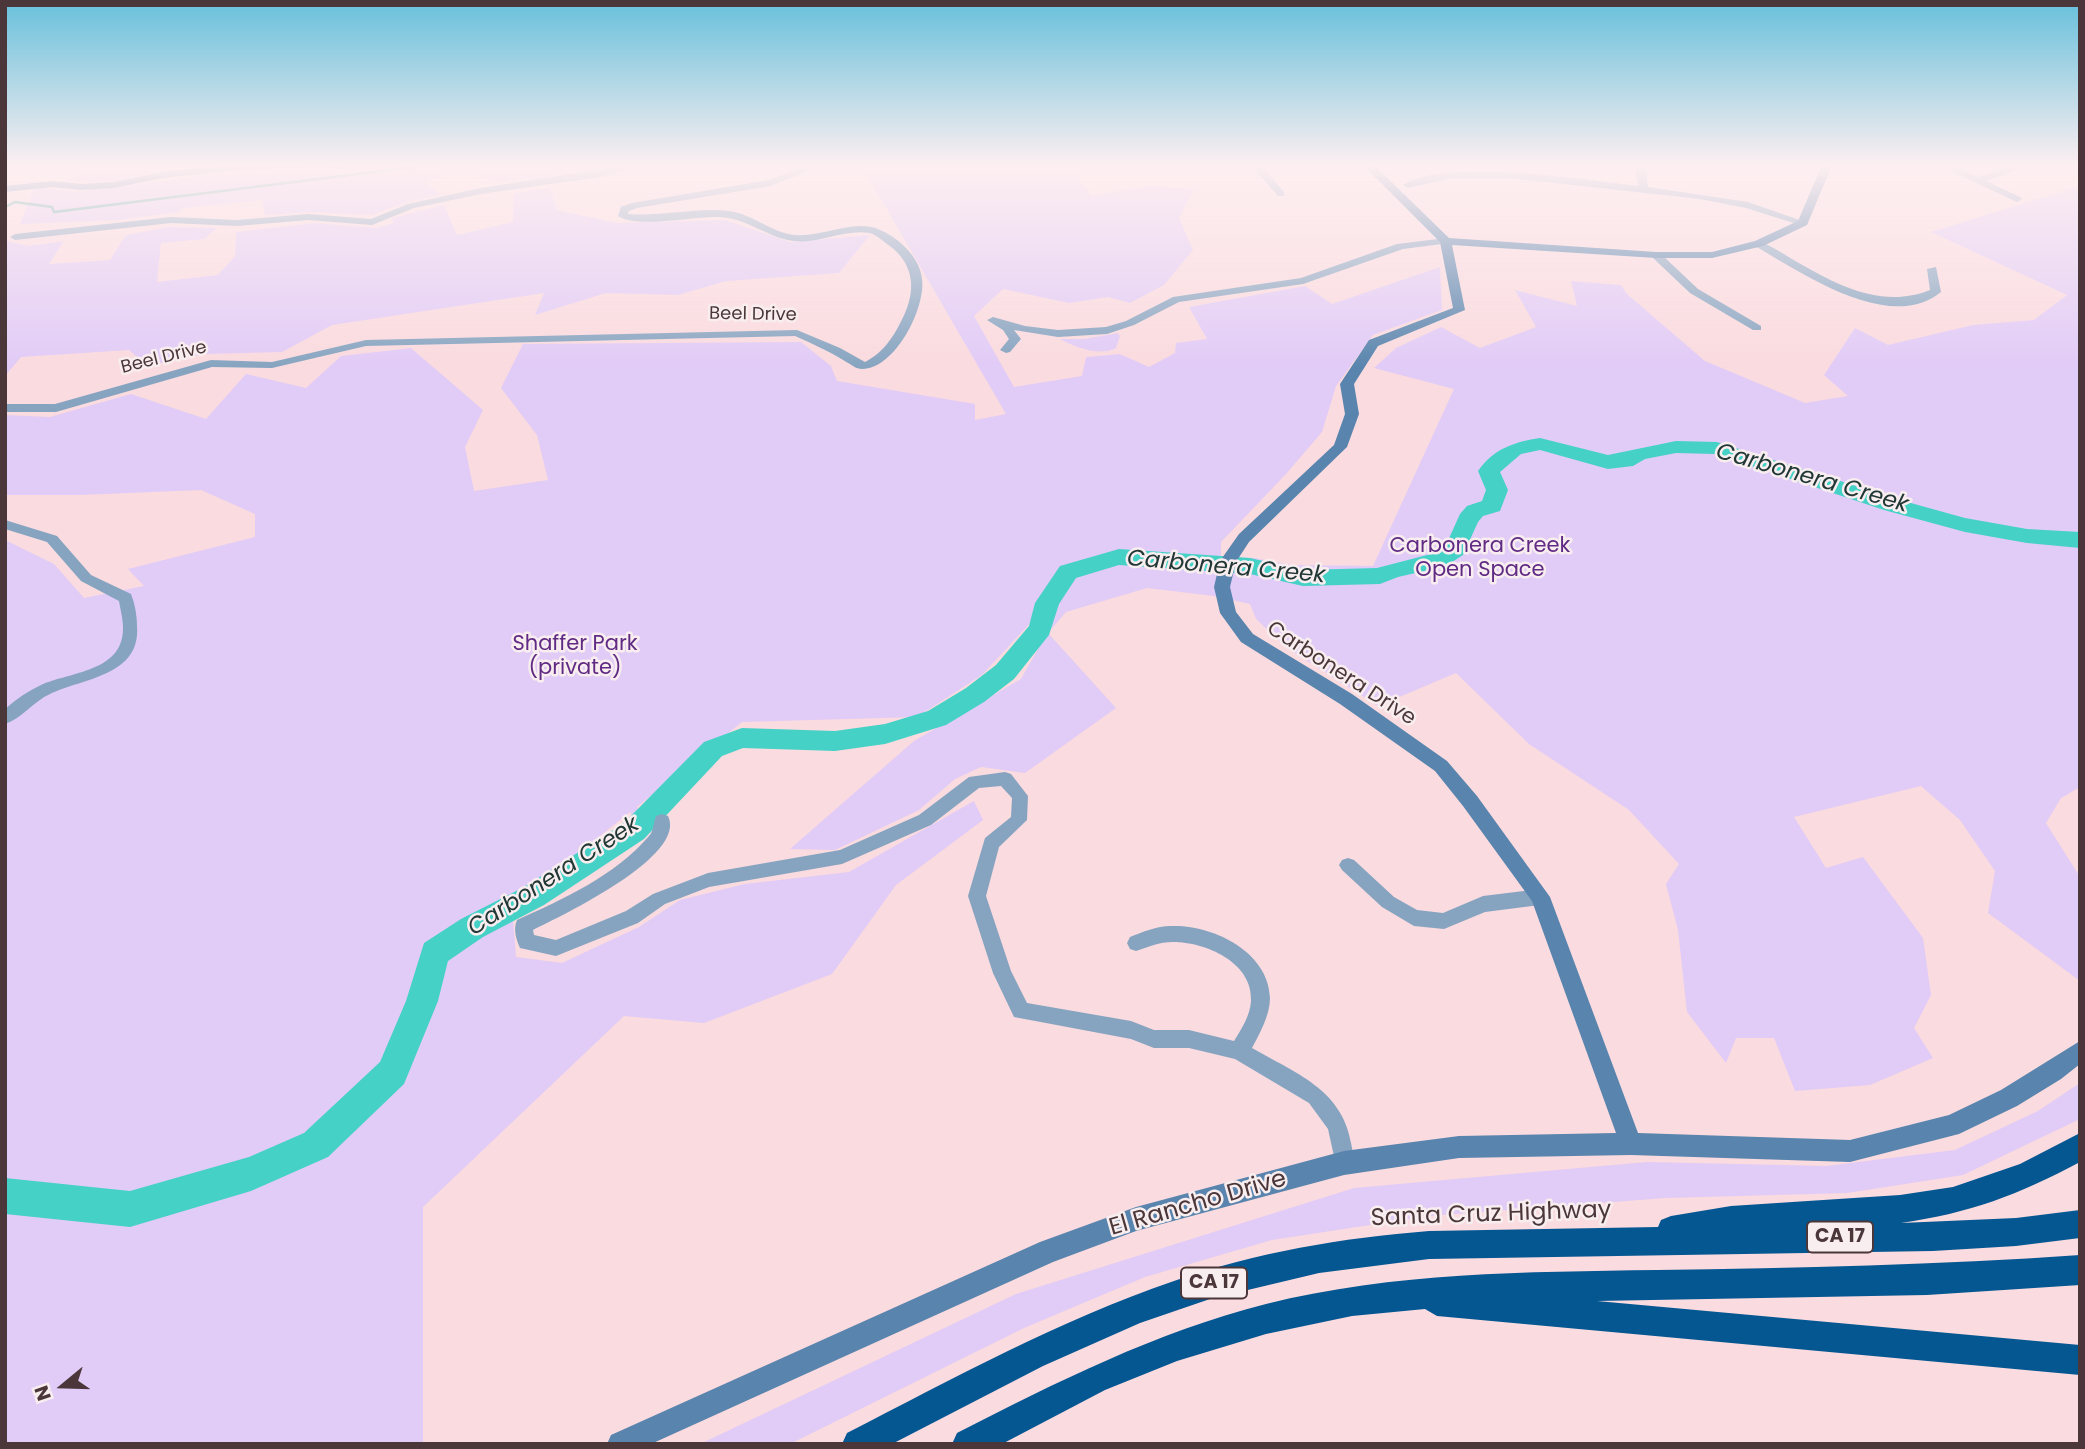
<!DOCTYPE html>
<html>
<head>
<meta charset="utf-8">
<style>
	body { margin:0 }
	#map { position:relative; width:2085px; height:1449px; overflow:hidden; background:#fadbdf; font-family:Poppins,sans-serif }
	canvas { display:block }
	.frame { position:absolute; inset:0; border:7px solid #4b373a; pointer-events:none }
	.north { position:absolute; left:28px; top:1351px; width:70px; height:70px; -webkit-text-stroke:5px #f9eeef; paint-order:stroke; rotate:251deg; font-size:19px; font-weight:700; line-height:28px; text-align:center; color:#4b373a }
	.north::after { content:''; display:block; margin:auto; width:24px; height:32px; background:#4b373a; clip-path:polygon(50% 0,100% 100%,50% 72%,0 100%) }
</style>
</head>
<body>
<div id="map">
<canvas width="2085" height="1449"></canvas>
<div class="frame"></div>
<div class="north">N</div>
</div>
<script>
const ctx = document.querySelector('canvas').getContext('2d');
ctx.lineJoin = 'round';
function fill(path, color) { ctx.fillStyle = color; ctx.fill(path, 'evenodd'); }
function stroke(path, color, width, dash) { ctx.strokeStyle = color; ctx.lineWidth = width; ctx.lineCap = dash ? 'butt' : 'round'; ctx.setLineDash(dash || []); ctx.stroke(path); }
function write(font, color, halo, rows, align = 'center') {
  ctx.font = font + ' Poppins,sans-serif'; ctx.lineWidth = 5; ctx.setLineDash([]); ctx.textBaseline = 'middle'; ctx.strokeStyle = halo; ctx.fillStyle = color; for (const [text, x, y, turn = 0] of rows) {
    ctx.save(); ctx.translate(x, y); ctx.rotate((+turn || 0) * Math.PI / 180); ctx.textAlign = isNaN(turn) ? turn : align; if (halo) ctx.strokeText(text, 0, 0); ctx.fillText(text, 0, 0); ctx.restore();
  }
}
fill(new Path2D(`
	M76 165H156L153 173 116 181H66L87 170Z
	M384 165H546L548 177 498 182 458 169 426 182 440 195 407 202 372 215 311 212 265 215 262 200 182 208 179 212 117 220 20 224 35 187 76 192 220 174 361 169Z
	M861 165H1068L1092 196 1148 186 1194 189 1179 218 1193 250 1164 285 1130 303 1108 297 1069 303 1003 289 974 316 1014 387 1082 376 1086 357 1120 354 1149 367 1175 353 1176 343 1207 339 1189 307 1305 286 1332 304 1440 267 1442 310 1373 335 1336 386 1322 432 1286 474 1221 542V557L1254 558 1292 565 1373 566 1454 389 1374 368 1396 348 1441 327 1480 348 1536 327 1515 290 1577 306 1571 281 1621 285 1627 294 1705 361 1805 403 1848 396 1824 375 1855 328 1888 345 1973 325 2034 320 2067 295 1931 232 2080 186V787L2061 798 2046 823 2080 877V981L1988 913 1995 871 1960 820 1921 786 1794 817 1826 868 1863 857 1923 938 1931 995 1914 1028 1933 1058 1870 1085 1795 1091 1774 1038H1736L1726 1063 1687 1012 1678 930 1666 884 1679 864 1629 810 1529 744 1456 673 1378 706 1287 648 1256 619 1250 604 1214 596 1147 588 1066 612 1048 633 1116 708 1025 773 981 767 955 779 919 810 835 850 790 849 914 741 1021 679 1047 633 1034 619 982 675 917 717 742 722 637 807 640 814 634 819 630 812 512 906 516 957 562 963 639 927 680 900 745 884 849 872 974 801 983 820 896 885 832 974 704 1023 624 1016 423 1207V1444H5V540L54 564 84 598 144 586 128 569 255 537V514L201 490 79 495H5V415L50 417 131 394 206 419 246 374 306 388 341 356 411 348 483 410 465 447 474 491 548 480 537 435 501 388 523 344 801 342 831 366 837 381 975 404V420L1006 414Z
	M550 188 557 210 617 223 725 220 790 242 870 235 839 273 726 281 678 295 606 293 535 315 544 293 332 325 282 352 205 354 147 366 129 350 21 357 5 376V241L29 246 64 241 49 264 110 260 126 235 169 227 217 228 204 239 161 243 157 282 218 275 235 256 236 232 315 223 375 228 394 223 392 218 444 205 457 235 513 222 514 193Z
	M1118 333 1120 336 1116 348C1100 357 1075 347 1060 339H1084Z
	M2080 1083V1119L1963 1175 1847 1193 1666 1198 1429 1216 1272 1240 1145 1277 1024 1328 790 1444H700L1016 1294 1354 1188 1647 1162 1826 1166 1955 1150 2038 1111Z`), '#e1cbf7');
stroke(new Path2D(`
	M5 207 15 202 52 207 54 212 430 165`), '#48a39d', 2.5);
fill(new Path2D(`
	M1540 438 1608 455 1676 441 1717 442 1900 500 1965 518 2027 529 2080 532V548L2027 543 1965 532 1884 510 1715 454 1676 453 1645 459 1633 466 1608 469 1540 450 1521 454 1500 472 1508 490 1500 511 1483 516 1478 522 1463 555 1446 566 1398 577 1380 584 1303 586 1250 574 1119 565 1076 578 1059 604 1049 635 1014 679 984 702 946 725 885 744 835 751 743 748 722 756 644 839 544 905 483 937 448 961 438 1001 404 1084 328 1157 251 1191 130 1227 5 1214V1178L130 1191 249 1157 304 1133 380 1062 406 1001 424 943 461 919 524 887 624 823 704 742 742 728 835 731 885 724 928 711 966 688 996 665 1029 626 1035 603 1060 566 1119 549 1250 558 1303 570 1377 568 1431 554 1446 545 1460 514 1467 506 1482 501 1486 490 1478 471C1494 448 1515 442 1540 438Z`), '#46d1c7');
fill(new Path2D(`
	M627 165H645L600 177 481 194 414 208 372 225 308 220 237 226 171 223 15 240 10 237 15 234 171 217 237 220 308 214 371 219 408 204 481 188Z
	M798 165H808L812 169 771 186 637 208 629 211 628 214C662 217 696 207 729 211 752 214 771 232 794 235 821 238 852 219 878 229 898 237 920 257 922 279 926 308 895 369 862 369 856 369 852 365 848 363 831 352 813 344 795 336L366 346 272 368 212 367 56 412H5V404H55L211 360 272 362 366 340 797 330 840 348 865 362C885 352 896 333 905 313 917 286 912 261 887 244 882 240 875 234 869 233 844 229 819 244 794 241 767 238 746 217 718 217 693 216 638 229 618 216L621 207 632 203 769 180 801 168Z
	M1251 165H1261L1284 192V196H1278Z
	M1635 165H1645L1648 187 1748 202 1808 223 1803 226 1746 208 1700 199 1509 178H1452L1408 188 1403 185C1447 157 1585 180 1638 186Z
	M1938 165H1951L1978 177 2015 165H2030L1986 181 2020 197 2022 199 2017 202Z
	M1446 238 1451 241 1450 243 1403 249 1303 284 1179 302 1134 325 1107 334 1058 337 1014 330 1021 339 1010 352 1006 353 1000 350 1009 339 1003 330 987 320 993 317 1025 326 1058 330 1106 327 1126 321 1173 297 1301 278 1397 244Z
	M1759 241C1772 246 1785 255 1797 262 1839 286 1883 309 1930 290L1927 269 1936 267 1941 292C1890 334 1802 273 1755 246V242Z
	M1652 253H1660L1698 289 1761 326V330H1753L1690 293 1652 257Z
	M5 520 57 536 91 575 131 594C135 604 137 616 137 626 141 676 83 678 50 694 34 701 21 719 5 724V709C16 699 28 691 41 685 67 673 115 672 122 638 125 626 121 613 119 601L81 581 47 542 5 529Z
	M1005 772 1011 774 1028 796 1027 820 999 847 986 896 1011 971 1027 1003 1131 1021 1154 1030H1189L1234 1041C1242 1028 1250 1016 1251 1001 1253 962 1205 942 1173 942 1159 942 1148 947 1136 951L1130 949 1127 943 1130 937C1143 932 1156 926 1171 926 1211 924 1269 951 1270 998 1270 1015 1260 1033 1252 1048 1295 1073 1342 1089 1351 1143 1353 1153 1355 1161 1351 1170L1344 1173 1337 1170 1328 1129 1309 1103 1235 1059 1189 1048H1154L1131 1039 1014 1017 993 973 968 896 985 838 1011 817 1012 798 1001 786 979 788 931 825 842 864 709 887 665 904 638 923 556 956 520 948C516 939 513 929 517 920 563 899 615 876 649 836 654 831 653 823 656 816L662 814 668 816C688 856 561 916 533 930L534 935 556 940 626 911 653 894 708 873 840 850 919 815 969 777Z
	M1348 858 1354 860 1394 897 1417 910 1443 913 1483 896 1540 889 1546 892 1549 897 1546 902 1540 905 1485 912 1444 929 1414 926 1382 907 1342 870 1339 865 1342 860Z`), '#86a4c0');
fill(new Path2D(`
	M225 165H313L308 168 247 169 163 178 114 188 82 190 52 187 5 192V186L52 181 82 184 114 182 163 172Z
	M322 165H354C347 170 329 170 322 165Z
	M1363 165H1374L1449 238 1656 252H1712L1755 241 1798 221 1822 165H1832L1807 225 1763 246 1712 258H1656L1452 245 1465 310 1378 346 1354 384 1359 414 1347 447 1249 542 1236 562 1230 587 1236 612 1253 634 1352 694 1447 761 1477 796 1550 897 1638 1133 1850 1140 1949 1115 2001 1090 2080 1041V1064L2061 1079 2017 1106 1959 1134 1850 1162 1631 1155 1459 1158 1344 1175 1136 1231 1053 1262 651 1444H607L611 1435 1040 1242 1136 1207 1344 1151 1459 1136 1616 1133 1532 901 1463 806 1435 771 1340 704 1241 642 1220 613 1214 587 1220 561 1239 534 1334 445 1345 414 1340 384 1369 340 1453 308 1440 242Z`), '#5884ad');
fill(new Path2D(`
	M2080 1133V1162C2018 1195 1970 1213 1901 1223L2016 1218 2080 1210V1238L2016 1246 1933 1251 1429 1259 1319 1273 1210 1299 1140 1323 1043 1366 892 1444H842L847 1433C954 1378 1060 1320 1174 1281 1257 1252 1342 1238 1429 1231L1658 1227 1661 1220 1671 1216 1731 1206 1900 1195 1953 1187 2020 1164Z
	M2080 1255V1285L1927 1295 1597 1301 2080 1345V1375L1437 1316 1425 1309 1352 1316 1266 1334 1177 1361 1105 1390 1002 1444H952L957 1433C1057 1382 1156 1332 1266 1304 1394 1272 1526 1272 1657 1270 1798 1268 1939 1265 2080 1255Z`), '#055792');
const sky = ctx.createLinearGradient(0, 0, 0, 368);
sky.addColorStop(0, '#67c0db');
sky.addColorStop(0.45, '#fdeff1');
sky.addColorStop(1, '#fdeff100');
ctx.fillStyle = sky;
ctx.fillRect(0, 0, 2085, 368);
write('18px', '#4b373a', '#f9eeef', [
	["Beel Drive",753,315,1],
	["Beel Drive",164,358,-14]
]);
for (const [x, y, w] of [
	[1840,1237,66],
	[1214,1283,66]
]) { const box = new Path2D(); box.roundRect(x - w / 2, y - 15.5, w, 31, 5); ctx.fillStyle = '#f9eeef'; ctx.fill(box); stroke(box, '#4b373a', 2); }
write('bold 19px', '#4b373a', null, [
	["CA 17",1840,1237],
	["CA 17",1214,1283]
]);
write('21px', '#602b85', '#f9eeef', [
	["Carbonera Creek",1480,547],
	["Open Space",1480,571],
	["Shaffer Park",575,645],
	["(private)",575,669]
]);
write('21px', '#4b373a', '#f9eeef', [
	["Carbonera Drive",1341,674,33]
]);
write('italic 23px', '#203735', '#f9eeef', [
	["Carbonera Creek",1812,479,16],
	["Carbonera Creek",1226,568,5],
	["Carbonera Creek",554,877,-33]
]);
write('24px', '#4b373a', '#f9eeef', [
	["El Rancho Drive",1198,1204,-16],
	["Santa Cruz Highway",1491,1215,-2]
]);
</script>
</body>
</html>
